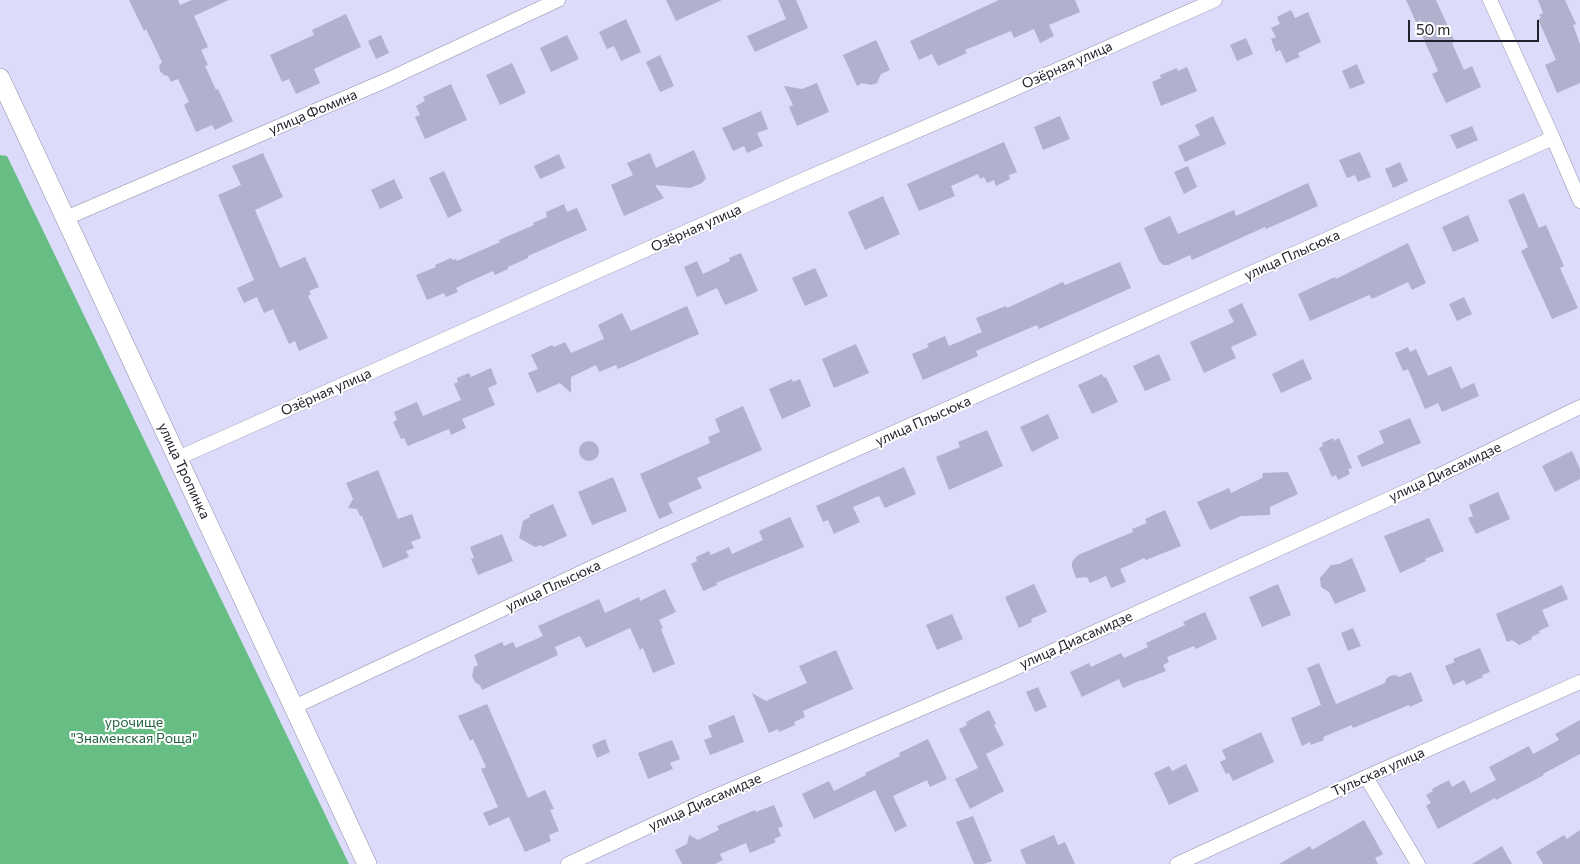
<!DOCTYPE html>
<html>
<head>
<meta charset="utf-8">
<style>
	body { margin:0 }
	#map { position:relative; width:1580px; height:864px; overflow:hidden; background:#dcdbf9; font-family:Commissioner,sans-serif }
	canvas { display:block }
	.scale { position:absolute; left:1408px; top:20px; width:131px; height:22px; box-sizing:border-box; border:2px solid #22222c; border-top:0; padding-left:6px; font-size:15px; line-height:18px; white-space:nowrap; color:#22222c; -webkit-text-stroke:4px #fff; paint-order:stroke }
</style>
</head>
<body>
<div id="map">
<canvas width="1580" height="864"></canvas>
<div class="scale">50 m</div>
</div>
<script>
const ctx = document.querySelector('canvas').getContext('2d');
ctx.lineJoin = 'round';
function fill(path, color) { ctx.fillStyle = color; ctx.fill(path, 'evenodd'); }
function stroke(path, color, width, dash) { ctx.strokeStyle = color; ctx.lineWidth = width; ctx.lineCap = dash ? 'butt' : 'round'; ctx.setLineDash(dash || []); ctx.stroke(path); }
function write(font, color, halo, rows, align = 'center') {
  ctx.font = font + ' Commissioner,sans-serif'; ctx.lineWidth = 4; ctx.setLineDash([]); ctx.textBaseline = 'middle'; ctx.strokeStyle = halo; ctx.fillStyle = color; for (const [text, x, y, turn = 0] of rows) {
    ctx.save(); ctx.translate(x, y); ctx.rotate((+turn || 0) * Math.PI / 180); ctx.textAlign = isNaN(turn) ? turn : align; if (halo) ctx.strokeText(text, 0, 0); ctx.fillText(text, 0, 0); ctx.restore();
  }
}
fill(new Path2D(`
	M0 155 7 156 349 864H0Z`), '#66be85');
fill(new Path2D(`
	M129 0H178L180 5 192 0H229L194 16 208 47 201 50 208 65 205 66 216 90 218 89 233 121 215 130 212 125 196 132 184 105 189 102 178 79 171 82 168 76 164 75 160 71 159 66 162 62 146 29 144 31Z
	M666 0H722L676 21Z
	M778 0H796L808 28 755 52 747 36 786 19Z
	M999 0H1075L1080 12 1049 25 1054 36 1040 43 1034 29 1014 38 1011 31 965 50 967 53 938 66 932 54 919 60 910 41Z
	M1406 0H1436L1455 42 1452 43 1464 70 1472 66 1481 87 1446 103 1432 74 1438 71Z
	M1538 0H1565L1576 24 1573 25 1580 44V83L1557 93 1545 65 1556 60 1538 19 1541 18 1539 15 1543 13Z
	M1291 10 1295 18 1308 12 1321 42 1298 53 1300 57 1286 63 1280 50 1276 52 1271 39 1276 37 1271 28 1280 24 1277 17Z
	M346 14 361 47 314 69 320 83 296 94 289 79 282 82 270 55 314 35 312 30Z
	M626 19 641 52 621 61 614 46 607 49 599 32Z
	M381 35 389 53 376 59 368 41Z
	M567 35 579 59 551 72 540 48Z
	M1246 38 1253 54 1237 61 1230 45Z
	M876 40 890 70 881 74 877 83 871 85 862 83 857 86 843 55Z
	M660 55 674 86 660 92 646 62Z
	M512 63 526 93 500 105 486 75Z
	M1357 64 1365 83 1350 89 1342 71Z
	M1187 67 1197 91 1161 106 1152 82 1161 78 1160 75 1177 68 1178 71Z
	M817 83 829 112 797 126 789 107 793 105 784 86 802 89Z
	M451 84 467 120 425 139 415 117 420 115 416 106 425 101 423 97Z
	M761 111 768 129 757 133 763 146 747 153 744 146 733 151 722 128Z
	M1060 116 1070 139 1043 150 1034 127Z
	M1213 116 1226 144 1185 162 1178 146 1200 135 1195 125Z
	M1472 126 1478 140 1457 149 1450 135Z
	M1004 142 1017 172 1009 175 1010 179 996 186 994 180 987 183 984 177 980 179 978 174 951 186 955 196 919 211 907 184Z
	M694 150 706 178 702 183 690 188 655 185 664 198 624 216 611 185 633 175 627 163 650 153 656 168Z
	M1360 152 1371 177 1358 182 1355 175 1347 178 1339 160Z
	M263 153 283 197 255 210 280 268 305 257 319 287 309 291 311 294 308 296 328 338 299 351 295 341 289 344 273 309 264 313 257 297 244 303 237 288 254 280 218 195 241 185 232 166Z
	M559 154 565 168 540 179 534 166Z
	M1400 162 1408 181 1393 188 1385 169Z
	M1188 166 1197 187 1184 194 1174 172Z
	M444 171 462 211 448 218 429 178Z
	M394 179 403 198 380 209 371 190Z
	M1308 183 1318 206 1266 229 1265 227 1192 260 1190 255 1168 265H1163L1159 261 1144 228 1170 216 1178 234 1234 210 1236 216Z
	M1524 193 1539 228 1546 225 1564 266 1560 268 1578 308 1552 319 1521 251 1528 247 1508 200Z
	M883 196 900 234 865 250 848 212Z
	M564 204 567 212 577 208 587 230 528 256V258L508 267V269L495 275 493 271 466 283 456 288 458 292 446 297 444 293 427 300 416 275 436 267 435 265 451 258 452 260 456 259 457 261 500 242 499 240 534 225 533 223 547 217 546 212Z
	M1468 215 1479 241 1453 252 1442 227Z
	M1408 243 1426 283 1412 290 1408 282 1372 299 1369 295 1310 321 1298 294 1335 277 1336 279Z
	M741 253 758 291 725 305 717 288 697 297 684 267 697 261 703 274 730 261 729 258Z
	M1120 262 1131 288 1039 329 1037 325 976 351 978 356 923 380 912 354 929 347 927 344 945 336 949 346 982 332 976 318 1006 306 1007 308 1063 282 1065 285Z
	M815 268 828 296 805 306 792 278Z
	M1464 297 1472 314 1457 321 1449 304Z
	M1242 303 1257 335 1231 347 1236 358 1204 373 1190 342 1234 322 1228 310Z
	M687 306 699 334 618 369 616 365 599 372 596 365 571 377V393L560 383 537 393 528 373 538 369 531 355 552 345 554 347 565 342 571 353 604 339 598 325 622 313 631 331Z
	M856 344 869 373 834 388 822 359Z
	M1408 347 1410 352 1416 349 1428 376 1451 366 1461 389 1474 383 1479 396 1442 412 1438 403 1425 409 1408 369 1403 371 1395 353Z
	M1159 354 1171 380 1145 391 1133 366Z
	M1303 359 1312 379 1281 393 1272 374Z
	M491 368 497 384 488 388 495 405 462 419 466 428 451 435 449 429 408 446 404 438 401 439 393 422 397 420 394 412 417 402 423 416 461 400 454 384 458 382 457 378 469 373 471 377Z
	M1102 374 1104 378 1106 377 1118 402 1092 414 1078 385Z
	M792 379 793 382 800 379 811 406 782 419 769 389Z
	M743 406 762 450 697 478 702 488 668 503 673 513 659 519 640 474 710 443 708 437 720 432 715 419Z
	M1048 414 1059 438 1032 452 1020 427Z
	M1410 418 1421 443 1362 467 1357 456 1384 443 1379 431Z
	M987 430 1003 466 949 490 936 457 960 447 958 442Z
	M1333 438 1334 441 1339 438 1352 468 1348 469 1350 474 1338 480 1336 475 1332 477 1319 448 1323 446 1322 443Z
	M579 451a10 10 0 1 1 20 0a10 10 0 1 1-20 0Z
	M1572 451 1580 469V479L1555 492 1542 466Z
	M904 467 916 494 885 508 879 496 853 507 860 522 834 534 828 520 823 522 816 506Z
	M378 470 398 519 412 514 421 538 411 542 414 548 406 551 409 557 383 568 362 516H360L357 509 348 508 353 499 346 483Z
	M1288 472 1298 494 1270 507V515L1241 516 1210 530 1197 502 1229 488 1231 493 1262 478 1263 473Z
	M613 477 627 511 592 525 578 492Z
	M1498 492 1510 519 1476 534 1468 518 1473 516 1469 505Z
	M553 504 567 536 542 547 541 545 535 547 519 538 523 521 530 517 529 515Z
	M1165 510 1181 546 1146 560 1144 558 1120 569 1126 582 1111 588 1106 576 1090 583 1087 577 1076 578 1072 567V562L1078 555 1133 532 1132 529 1147 523 1145 519Z
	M790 517 804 547 716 583 717 585 703 591 691 564 697 561 696 557 709 551 711 555 729 547 732 554 763 540 759 531Z
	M1429 518 1444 551 1425 559 1426 561 1400 573 1384 536Z
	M502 534 513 561 478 575 471 559 474 558 470 547Z
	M1352 558 1366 591 1335 604 1329 592 1321 587 1320 578 1331 565 1339 564Z
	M1034 584 1047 612 1031 619 1032 622 1019 628 1005 597Z
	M1278 584 1291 615 1262 627 1249 597Z
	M1562 585 1568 599 1542 610 1549 626 1539 631 1540 633 1531 637 1532 639 1519 645 1512 640 1507 642 1496 614Z
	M665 589 676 612 659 620 663 628 661 629 675 664 653 673 643 648 640 650 630 628 586 648 580 636 555 647 558 655 482 690 480 685 475 682 472 676 474 667 478 665 474 655 502 642 504 646 513 642 516 648 543 636 538 626 599 599 605 613 639 597 640 601Z
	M1205 612 1217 639 1196 649 1194 646 1167 657 1169 662 1163 665 1166 671 1141 681V680L1123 688 1119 679 1082 697 1070 672 1089 663 1091 667 1121 653 1124 658 1148 647 1146 643 1185 625 1183 622Z
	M952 614 963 639 937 650 926 625Z
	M1353 628 1361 646 1348 651 1341 633Z
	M1480 648 1490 672 1482 675 1483 677 1466 685 1464 680 1453 685 1445 666 1455 662 1453 659Z
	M836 650 853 689 803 711 805 717 794 722 795 725 779 732 778 729 769 733 752 693 766 701 807 683 799 666Z
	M1319 663 1336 704 1385 683 1386 679 1390 676 1395 675 1399 677 1411 672 1423 701 1410 707 1409 705 1353 728 1352 725 1323 737 1324 740 1311 745 1310 742 1302 746 1291 718 1321 705 1307 668Z
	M1038 687 1047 707 1035 712 1026 692Z
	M487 704 528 798 545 790 554 809 550 810 559 831 549 835 551 841 525 852 509 817 489 826 483 813 498 807 481 769 486 767 473 739 470 741 458 716Z
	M989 710 996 724 994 725 1004 745 986 754 1004 791 970 809 955 779 978 768 959 729 967 725 966 722Z
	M734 715 744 742 710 755 704 740 712 737 708 726Z
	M1580 720V754L1543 774 1544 775 1496 800 1495 798 1438 829 1426 806 1431 803 1426 795 1433 791 1432 789 1449 780 1452 787 1464 780 1471 793 1496 780 1489 767 1529 746 1533 754 1559 740 1555 734Z
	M1261 732 1274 762 1233 781 1229 773 1226 774 1220 762 1226 759 1222 750Z
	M605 739 610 752 597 758 592 745Z
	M928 739 947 779 930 787 927 780 893 796 907 826 895 832 875 790 814 819 802 794 829 781 834 791 866 775 865 773 900 756 899 753Z
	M672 740 680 759 670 763 673 769 648 779 638 753Z
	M1186 764 1199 791 1169 805 1154 773 1169 766 1172 771Z
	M774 805 783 826 778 828 781 836 774 839 776 842 750 853 746 843 720 854 723 860 715 864H682L675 850 687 844 689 835 698 840 719 830 717 826 755 810 756 812Z
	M973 816 992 861 984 864H974L956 822Z
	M1364 820 1383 854 1375 858 1378 864H1279L1310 846 1312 850Z
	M1580 830V864H1543L1536 852 1564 835 1567 839Z
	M1054 835 1058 845 1065 842 1075 864H1026L1020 850Z
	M1502 846 1512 864H1472Z`), '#b1b0cd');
const minor = new Path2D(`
	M1490 0 1553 138 1580 201
	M66 218 387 80 558 0
	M178 458 798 182 998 96 1215 0
	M294 707 595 566 1553 138
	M1366 777 1418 864
	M568 864 702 802 1002 674 1413 488 1580 407
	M1177 864 1366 777 1580 682`);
const secondary = new Path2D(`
	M0 78 367 864`);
stroke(minor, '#8f8da9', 15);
stroke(secondary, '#8f8da9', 20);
stroke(minor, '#fff', 14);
stroke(secondary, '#fff', 19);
write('14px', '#22222c', '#fff', [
	["Озёрная улица",1067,65,-24],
	["улица Фомина",313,112,-23],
	["Озёрная улица",696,228,-24],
	["улица Плысюка",1292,255,-24],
	["Озёрная улица",326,392,-24],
	["улица Плысюка",923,421,-24],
	["улица Тропинка",184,471,65],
	["улица Диасамидзе",1445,472,-25],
	["улица Плысюка",553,586,-25],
	["улица Диасамидзе",1076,640,-24],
	["Тульская улица",1378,772,-24],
	["улица Диасамидзе",705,802,-24]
]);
write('14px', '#24623d', '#fff', [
	["урочище",134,722],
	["\"Знаменская Роща\"",134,738]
]);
</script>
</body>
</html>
